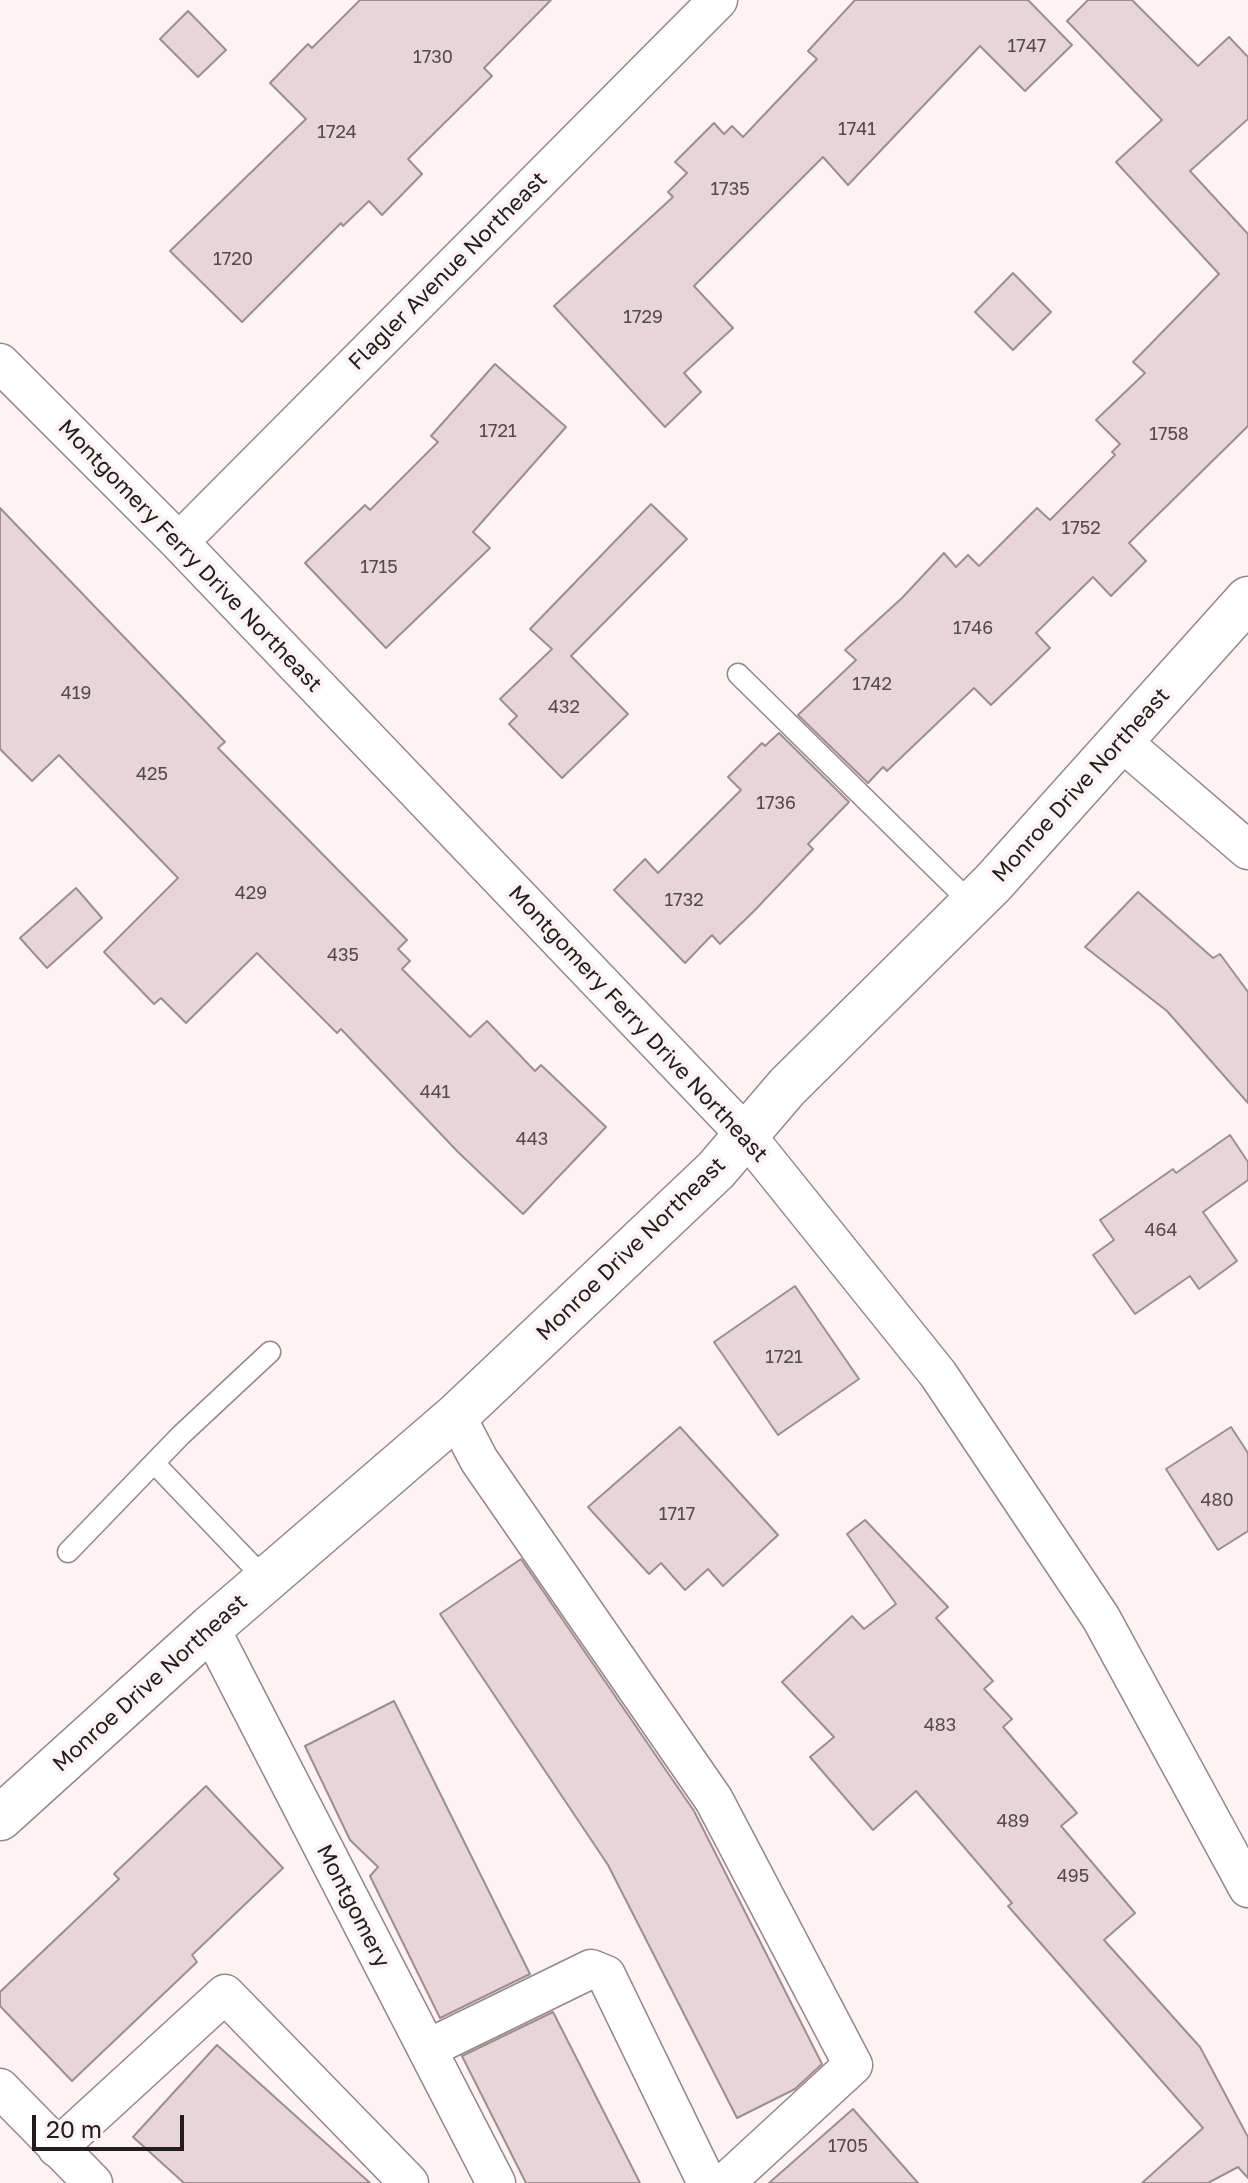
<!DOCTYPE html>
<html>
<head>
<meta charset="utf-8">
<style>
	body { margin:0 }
	#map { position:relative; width:1248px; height:2183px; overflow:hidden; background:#fdf2f4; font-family:"Golos Text",sans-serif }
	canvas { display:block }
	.scale { position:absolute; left:32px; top:2115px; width:152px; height:36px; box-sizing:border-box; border:4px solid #221c1d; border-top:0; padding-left:10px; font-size:24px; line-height:28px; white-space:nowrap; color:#221c1d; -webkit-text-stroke:6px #fdf2f4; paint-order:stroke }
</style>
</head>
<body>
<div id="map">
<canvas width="1248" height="2183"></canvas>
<div class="scale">20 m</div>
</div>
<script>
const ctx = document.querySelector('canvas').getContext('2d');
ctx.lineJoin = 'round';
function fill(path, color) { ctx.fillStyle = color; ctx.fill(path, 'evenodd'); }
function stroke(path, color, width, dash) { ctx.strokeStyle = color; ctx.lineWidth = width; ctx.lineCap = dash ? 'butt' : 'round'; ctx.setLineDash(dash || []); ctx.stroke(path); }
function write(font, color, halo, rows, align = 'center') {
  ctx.font = font + ' "Golos Text",sans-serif'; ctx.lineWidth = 8; ctx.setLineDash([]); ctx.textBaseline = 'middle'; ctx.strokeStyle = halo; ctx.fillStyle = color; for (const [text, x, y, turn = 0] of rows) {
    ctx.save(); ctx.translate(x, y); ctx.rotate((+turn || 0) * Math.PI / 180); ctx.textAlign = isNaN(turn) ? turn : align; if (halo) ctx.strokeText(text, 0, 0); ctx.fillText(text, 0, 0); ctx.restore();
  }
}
const building = new Path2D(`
	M360 0H551L484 68 492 76 408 159 422 174 382 215 369 201 343 226 341 223 242 322 170 251 306 119 270 83 308 44 312 48Z
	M855 0H1028L1072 45 1025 91 980 46 848 185 823 157 694 286 733 328 684 373 701 392 665 427 554 306 673 197 668 192 687 173 675 162 714 123 724 134 732 126 743 137 817 59 808 51Z
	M1088 0H1132L1198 66 1229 37 1248 57V119L1190 171 1248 234V426L1129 543 1146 561 1111 596 1093 577 1036 633 1050 648 991 705 974 688 887 771 883 767 868 783 798 715 856 660 845 650 902 598 944 553 956 567 968 555 979 566 1037 508 1050 520 1115 455 1112 452 1120 444 1096 420 1145 373 1133 362 1219 274 1116 162 1162 120 1067 21Z
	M188 11 226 50 198 77 160 39Z
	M1013 273 1051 312 1013 350 975 312Z
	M495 364 566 427 473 532 490 548 386 648 305 563 365 505 370 510 438 442 431 436Z
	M651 504 687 539 571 656 628 714 562 778 509 724 517 716 500 699 552 649 530 629Z
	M0 508 225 742 218 748 407 940 398 949 410 961 402 969 470 1037 487 1021 535 1071 541 1065 606 1127 523 1214 458 1152 341 1029 337 1033 257 953 186 1023 161 998 154 1004 104 952 178 878 59 755 32 781 0 749Z
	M779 733 849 802 808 844 813 849 754 911 720 944 712 935 685 963 614 890 645 859 658 873 741 790 728 777 762 743 765 746Z
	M76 888 102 918 47 968 20 938Z
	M1138 892 1213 958 1220 954 1248 992V1103L1167 1011 1085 947Z
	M1230 1135 1248 1162V1180L1203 1212 1237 1261 1199 1289 1190 1276 1135 1314 1093 1255 1114 1240 1100 1220 1173 1169 1176 1173Z
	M795 1286 859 1379 778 1435 714 1342Z
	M680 1427 778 1535 723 1586 708 1569 685 1590 661 1563 649 1574 588 1507Z
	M1231 1427 1248 1453V1531L1218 1550 1166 1469Z
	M865 1520 948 1607 936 1618 993 1681 984 1689 1012 1719 1003 1727 1077 1813 1061 1826 1135 1913 1104 1940 1200 2047 1248 2137V2178L1238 2167 1208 2183H1142L1203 2128 1008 1906 1012 1903 916 1791 873 1830 810 1757 834 1737 782 1682 852 1616 864 1629 896 1604 847 1534Z
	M521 1559 694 1811 822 2064 795 2089 737 2118 608 1865 440 1614Z
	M394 1701 530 1974 440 2018 370 1876 378 1867 350 1840 305 1746Z
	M206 1786 283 1868 192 1955 197 1962 72 2081 0 2006V1992L119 1879 114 1874Z
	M553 2012 640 2183H526L462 2056Z
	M217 2045 370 2183H184L133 2137Z
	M853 2109 918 2183H769Z`);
fill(building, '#e7d5d8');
stroke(building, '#9f8e91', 2);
const service = new Path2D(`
	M738 674 972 904
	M155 1464 266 1580
	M68 1552 181 1435 270 1352`);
const minor = new Path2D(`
	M0 363 179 542 745 1134 938 1374 1101 1618 1248 1888
	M179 542 718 0
	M1121 741 1248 850
	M456 1416 479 1460 714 1800 853 2065 725 2183
	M210 1628 496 2183
	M427 2049 591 1969 606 1975 707 2183
	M0 2088 93 2183
	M57 2148 225 1994 409 2183`);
const secondary = new Path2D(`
	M0 1818 210 1628 456 1416 716 1170 787 1087 993 883 1248 599`);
stroke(service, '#968689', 23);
stroke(minor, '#968689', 41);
stroke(secondary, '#968689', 47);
stroke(service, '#fff', 20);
stroke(minor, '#fff', 38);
stroke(secondary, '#fff', 44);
write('18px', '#534a4c', null, [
	["1747",1027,46],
	["1730",433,57],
	["1741",857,129],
	["1724",337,132],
	["1735",730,189],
	["1720",233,259],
	["1729",643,317],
	["1721",498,431],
	["1758",1169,434],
	["1752",1081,528],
	["1715",379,567],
	["1746",973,628],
	["1742",872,684],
	["419",76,693],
	["432",564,707],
	["425",152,774],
	["1736",776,803],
	["429",251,893],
	["1732",684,900],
	["435",343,955],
	["441",435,1092],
	["443",532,1139],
	["464",1161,1230],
	["1721",784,1357],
	["480",1217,1500],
	["1717",677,1514],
	["483",940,1725],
	["489",1013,1821],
	["495",1073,1876],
	["1705",848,2146]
]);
write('22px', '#221c1d', '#fdf2f4', [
	["Flagler Avenue Northeast",448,271,-45],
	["Montgomery Ferry Drive Northeast",190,556,46],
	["Monroe Drive Northeast",1081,785,-48],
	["Montgomery Ferry Drive Northeast",638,1024,47],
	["Monroe Drive Northeast",631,1249,-44],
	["Monroe Drive Northeast",150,1683,-42],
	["Montgomery",353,1906,63]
]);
</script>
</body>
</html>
